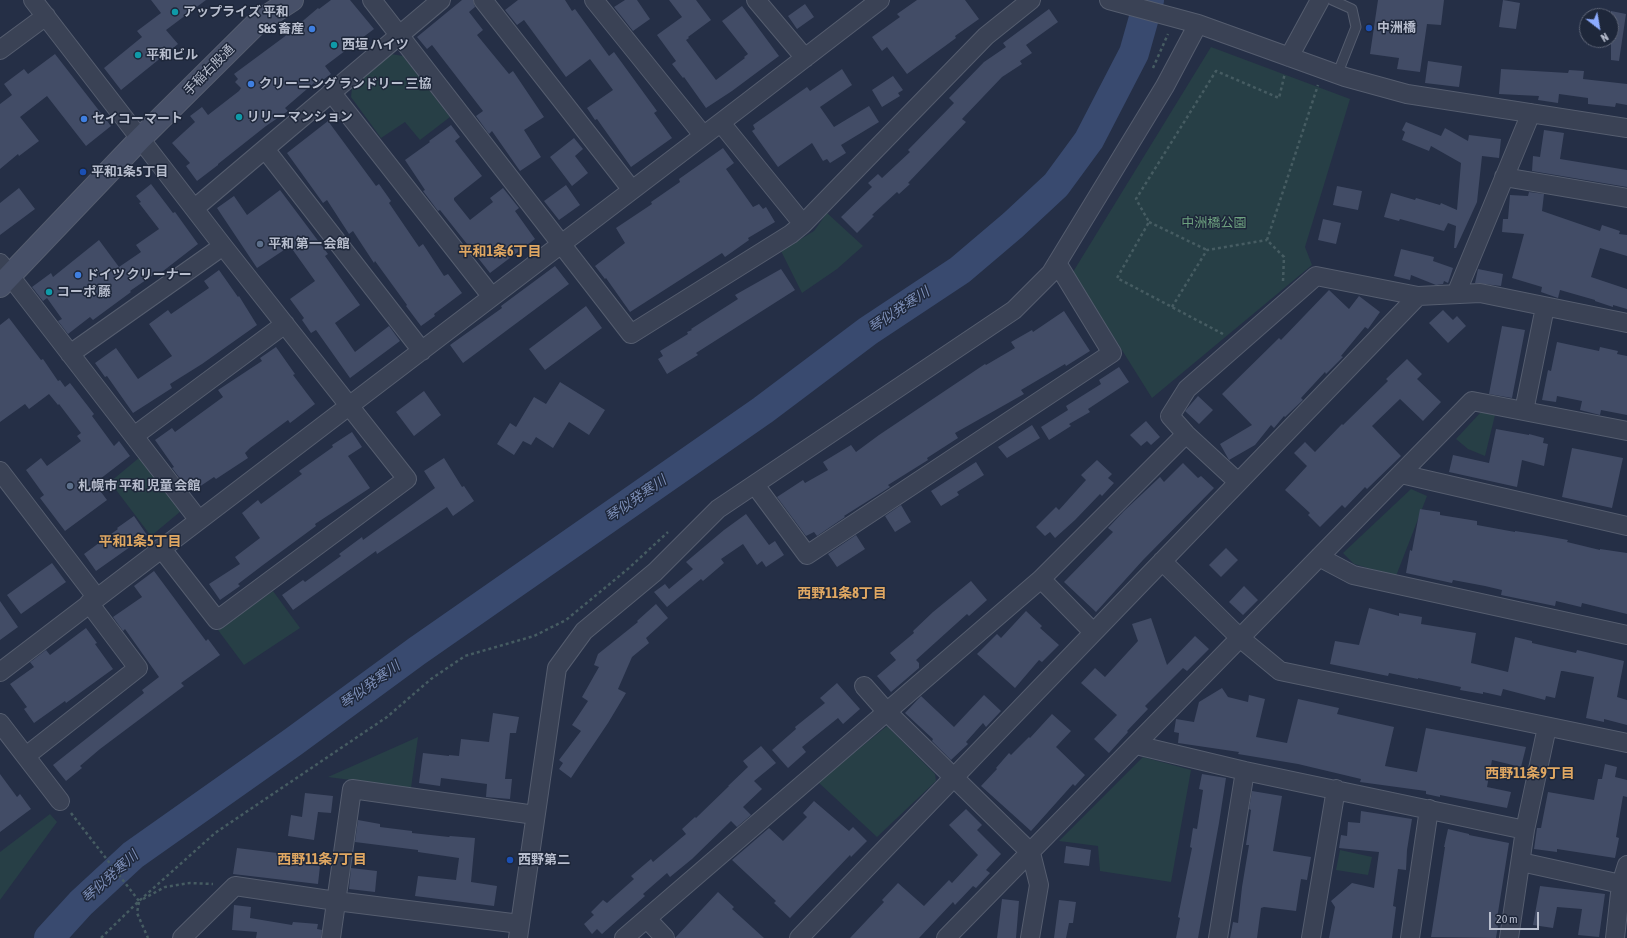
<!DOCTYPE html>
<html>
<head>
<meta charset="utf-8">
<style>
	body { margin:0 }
	#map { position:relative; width:1627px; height:938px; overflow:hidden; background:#252f46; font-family:"Asap Condensed",sans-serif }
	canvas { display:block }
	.north { position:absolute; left:1579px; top:8px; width:40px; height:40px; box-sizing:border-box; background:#1e273a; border:1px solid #5c6375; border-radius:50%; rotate:149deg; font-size:11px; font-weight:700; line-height:16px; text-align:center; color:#b8bece }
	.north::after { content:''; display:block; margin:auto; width:14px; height:18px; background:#8cabff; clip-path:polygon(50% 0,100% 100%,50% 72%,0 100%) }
	.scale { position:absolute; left:1489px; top:912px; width:50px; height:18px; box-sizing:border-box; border:2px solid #b8bece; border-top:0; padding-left:5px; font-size:12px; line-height:14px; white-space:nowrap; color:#b8bece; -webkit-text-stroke:3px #1e273a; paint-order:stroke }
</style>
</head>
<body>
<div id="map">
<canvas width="1627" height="938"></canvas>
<div class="north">N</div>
<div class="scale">20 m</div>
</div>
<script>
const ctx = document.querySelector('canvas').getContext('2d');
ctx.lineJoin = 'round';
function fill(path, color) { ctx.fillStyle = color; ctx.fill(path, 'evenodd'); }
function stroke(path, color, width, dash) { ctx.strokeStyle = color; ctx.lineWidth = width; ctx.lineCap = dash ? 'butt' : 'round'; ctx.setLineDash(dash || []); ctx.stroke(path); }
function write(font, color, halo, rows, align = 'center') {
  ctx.font = font + ' "Asap Condensed","Noto Sans JP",sans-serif'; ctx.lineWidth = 3; ctx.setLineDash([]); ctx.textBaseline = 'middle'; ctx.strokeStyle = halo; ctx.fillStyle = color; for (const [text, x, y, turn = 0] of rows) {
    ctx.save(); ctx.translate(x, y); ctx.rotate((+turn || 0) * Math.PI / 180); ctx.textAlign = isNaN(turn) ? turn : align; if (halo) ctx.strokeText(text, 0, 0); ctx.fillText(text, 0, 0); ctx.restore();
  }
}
fill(new Path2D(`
	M1211 47 1350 99 1305 247 1312 265 1152 398 1073 272Z
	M391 54 403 56 450 117 420 140 405 122 381 138 351 97 352 88Z
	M827 213 863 246 837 269 802 293 781 251 814 231Z
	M1481 412 1495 415 1485 456 1468 449 1456 439Z
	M140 457 181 511 151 536 110 482Z
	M1411 489 1427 496 1396 576 1354 564 1343 553Z
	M273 591 300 628 244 665 218 630Z
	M887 726 935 774 936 781 877 837 818 782Z
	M418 737 411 788 328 777Z
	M1143 757 1191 770 1171 882 1100 871 1098 846 1059 841Z
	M50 814 57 822 0 900V852Z
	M1340 850 1372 857 1368 875 1336 870Z`), '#273f46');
stroke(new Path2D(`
	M49 938 81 903 133 855 293 742 417 651 763 410 868 331 960 270 1013 225 1056 185 1089 140 1134 53 1149 0`), '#394a6f', 30);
fill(new Path2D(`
	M151 0H206L166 30 178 44 121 90 104 68 142 37 137 31 161 13Z
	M331 0H350L374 29 325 66 331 74 316 85 314 83 285 108 288 111 266 126 218 164V165L197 181 186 166 190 163 172 143 195 122 190 116 202 107 208 115 239 91 241 88 235 82 238 79 234 74 284 37 318 8 319 9Z
	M462 0H473L475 7 469 12 483 30 477 35 509 74 513 71 544 117 524 130 541 157 520 171 492 131 489 134 476 116 483 111 432 45 427 49 417 37Z
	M518 0H565L572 11 575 9 609 56 614 52 657 111 654 113 672 138 631 167 597 119 595 120 587 108 613 90 590 59 566 77 524 20 517 25 505 10Z
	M625 0H637L650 19 633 31 614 7Z
	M669 0H696L711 20 688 37 689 38 686 40 716 80 745 58 744 57 748 54 722 21 742 6 779 56 732 91 706 108 684 77 683 78 672 64 676 61 657 35 682 17Z
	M917 0H965L979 19 955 36 956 38 907 74 887 47 882 51 872 37 900 17 897 14Z
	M1378 0H1444L1441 25 1427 24 1420 72 1397 69 1399 58 1370 54Z
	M1503 0 1520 3 1516 29 1499 27Z
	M805 4 814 17 797 29 788 16Z
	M1049 9 1058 22 1026 45 1032 53 1020 61 1022 64 1002 77 962 119 966 122 908 183 910 184 899 194 897 192 872 215 874 216 857 233 841 217 872 187 868 183 878 174 882 178 910 152 908 150 954 103 949 98 984 62 1006 47 1003 43Z
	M1611 11 1626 14 1619 61 1611 60Z
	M55 54 111 126 86 146 47 96 20 117 39 141 19 156 18 154 0 169V104L12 95 4 84 24 69 28 74Z
	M1428 61 1462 66 1459 87 1425 83Z
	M842 69 852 85 820 107 834 127 869 106 879 122 841 145 846 153 830 163 827 159 823 161 812 143 778 167 752 131 755 129 753 125 807 87 810 91Z
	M1501 69 1568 73 1569 70 1584 71 1583 79 1627 84V105L1616 103 1615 107 1588 104V98L1559 94 1558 103 1538 100 1539 96 1499 94Z
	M893 76 903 90 898 93 900 96 882 107 872 90Z
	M328 121 376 186 379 184 391 201 389 203 419 247 423 244 444 276 448 274 462 293 434 314 435 316 421 326 406 306 407 305 375 261 374 263 353 231 349 234 327 200 323 203 287 153Z
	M1406 122 1441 136 1445 128 1468 141 1469 135 1501 139 1499 158 1482 156 1477 202 1456 248H1454L1456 226 1448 223 1444 231 1400 219 1399 221 1384 217 1391 193 1415 200 1416 198 1440 205 1441 203 1457 210 1461 163 1431 146 1429 151 1402 140 1405 132 1402 130Z
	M451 125 460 137 455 141 482 176 454 198V200L470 220 493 202 490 198 503 188 519 208 515 211 535 239 490 273 440 210 438 211 423 191 425 190 405 160 430 142 429 141Z
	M1544 130 1564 133 1560 159 1627 170V187L1532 171 1533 156 1540 157Z
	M574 138 583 149 575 156 588 173 572 186 550 157Z
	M723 148 734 163 726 169 753 207 759 204 763 209 766 207 775 222 748 238 749 240 725 257 722 253 630 312 606 278 605 279 595 266 625 243 616 228 652 204 651 202 680 182 679 179Z
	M151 184 173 213 175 212 198 244 158 275 156 273 130 291 131 292 93 320 90 317 68 334 58 321 62 319 47 298 43 301 32 287 51 273 53 277 99 240 119 267 141 252 136 245 159 229 139 203 141 202 136 196Z
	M566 185 580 205 559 220 544 201Z
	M1337 186 1362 191 1358 210 1333 205Z
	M19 188 35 209 0 235V203Z
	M280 190 328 254 325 256 360 305 335 323 355 352 389 326 400 341 350 378 316 330 311 333 302 320 304 318 290 299 315 281 290 246 257 268 217 208 234 196 247 215Z
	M1529 192 1544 194 1542 211 1600 231 1602 225 1620 231 1619 234 1627 235V256L1600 248 1591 277 1627 289V309L1613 305V307L1595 301V300L1560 290 1558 298 1541 292 1542 287 1512 278 1524 234 1502 232 1503 219H1508L1510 195 1528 196Z
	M1323 219 1341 223 1336 244 1318 240Z
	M1401 249 1434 257 1433 261 1453 268 1448 283 1444 281 1443 284 1436 285 1411 275 1410 280 1394 276Z
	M555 266 569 284 463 363 450 345 502 308 501 306Z
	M781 269 795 290 696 353 698 355 667 374 658 359 663 356 660 351 688 334 687 332 692 330 691 329 738 299 735 295Z
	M1478 269 1503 274 1501 286 1475 283Z
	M219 270 238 297 239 296 257 325 202 364 170 384 172 388 133 413 107 376 105 377 95 363 116 348 138 379 172 356 149 324 168 310 171 314 209 288 204 281Z
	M1329 290 1349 309 1359 296 1380 312 1368 329 1365 327 1341 356 1343 357 1326 374 1325 372 1301 398 1303 400 1285 417 1284 416 1274 428 1271 425 1255 445 1229 460 1220 444 1252 425 1222 394 1279 338 1281 340Z
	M586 306 602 328 545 370 529 349Z
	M1443 310 1453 320 1457 316 1466 326 1448 343 1429 323Z
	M1064 311 1090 351 1066 366 1065 364 1021 390 1024 394 955 433 958 438 927 458 928 460 888 485 890 487 844 516 845 517 817 536 814 532 806 536 777 497 803 480 805 483 828 470 823 462 851 445 856 452 879 435 985 364 986 365 1015 348 1011 342 1032 330 1033 332Z
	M9 318 41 360 43 359 58 381 60 380 65 387 70 383 94 414 92 416 114 446 119 441 130 456 100 479 104 484 98 488 107 500 65 531 40 498 44 495 26 470 41 458 47 466 81 441 77 436 81 433 59 404 58 405 49 394 29 409 25 404 0 422V325Z
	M1502 326 1525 330 1512 398 1489 394Z
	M1557 342 1599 351 1600 347 1618 351 1617 354 1627 356V415L1601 410 1600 415 1580 410 1582 401 1557 396 1556 402 1542 400 1548 370 1551 371Z
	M276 347 295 374 293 375 315 404 290 423 288 420 250 448 245 453 248 458 216 479 214 477 199 487 197 484 189 490 172 468 174 467 155 440 172 428 175 432 223 397 218 390 262 361 260 358Z
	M1407 359 1422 374 1417 379 1441 402 1423 421 1400 399 1372 426 1401 456 1367 489 1365 487 1345 508 1342 505 1320 527 1308 515 1310 513 1285 490 1307 466 1294 453 1305 442 1315 452 1342 424 1343 425 1388 381 1386 379Z
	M1119 367 1129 382 1088 409 1090 412 1069 424 1071 426 1049 440 1041 427 1068 410 1066 406 1101 384 1099 380Z
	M560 382 605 410 589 435 569 422 553 448 536 437 531 445 523 441 514 455 497 444 510 423 516 427 534 397 546 404Z
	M424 391 441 415 414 436 396 412Z
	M1198 396 1213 410 1199 424 1185 411Z
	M1146 421 1160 437 1151 445 1147 441 1141 446 1130 435Z
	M1032 425 1040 438 1007 458 998 447Z
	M1496 429 1529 435V434L1544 438 1543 443 1548 444 1544 466 1522 460 1517 487 1449 472 1453 455 1489 463Z
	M352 432 362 447 348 456 370 488 315 524 316 526 263 565 238 584 240 586 220 600 209 584 240 564 235 557 260 538 242 513 258 500 261 504 302 474 299 471 333 447 332 445Z
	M1572 448 1623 458 1612 508 1562 497Z
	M444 458 462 487 464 486 474 501 453 516 447 507 377 554 376 551 293 610 282 595 303 580 305 582 341 556 339 554 362 537 363 540 435 488 424 471Z
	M1097 460 1112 474 1108 478 1114 483 1102 496 1100 494 1075 520 1055 538 1050 532 1045 536 1036 527 1056 507 1059 510 1086 480 1081 475Z
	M976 462 984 475 957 492 959 495 941 506 931 491Z
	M1183 463 1198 478 1201 476 1214 488 1143 560 1096 612 1064 582 1113 532 1108 528 1124 511 1160 477 1164 482Z
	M901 505 911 522 895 532 885 516Z
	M1420 509 1440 512V515L1477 521V525L1515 532V531L1541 535 1568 540 1567 542 1600 550V549L1627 553V614L1582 603 1581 607 1556 601 1555 606 1501 595 1502 590 1485 586 1453 580 1452 583 1406 573 1410 550 1412 551Z
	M746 514 769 545 775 541 784 555 766 567 762 561 757 565 743 544 721 559 724 563 703 581 701 579 667 607 654 592 665 584 669 589 693 569 686 562 724 530Z
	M134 516 147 535 96 571 84 554 118 529 117 528Z
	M856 535 865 549 837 567 828 554Z
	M1226 548 1238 560 1221 577 1209 565Z
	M52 563 66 582 21 614 7 595Z
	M154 571 206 641 208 639 220 655 181 683 184 686 100 749 80 766 82 768 66 781 53 765 144 693 142 690 159 677 125 629 123 631 113 617 142 597 134 586Z
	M971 581 987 600 969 616 967 614 916 660 919 663V668L891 692 877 676 896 660 890 653 914 633 913 631 933 612Z
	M1244 586 1258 600 1243 615 1229 602Z
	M0 601 18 627 0 640Z
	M656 604 668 618 646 638 649 643 632 657 618 689 626 693 608 723 571 778 559 769 563 763 559 760 581 731 572 725 588 701 582 697 599 667 594 665 598 654 638 622 637 621Z
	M1369 608 1399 616V613L1422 617 1421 624 1476 633 1471 663 1508 672 1515 637 1532 641V643L1576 653 1577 650 1624 661 1617 697 1627 700V725L1604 719V722L1586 718 1594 677 1563 671H1561L1555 698 1546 696 1545 700 1503 689 1501 696 1483 692V694L1460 690 1461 687 1418 678V679L1389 673 1388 676 1330 664 1335 641 1359 645Z
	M1026 611 1042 626 1040 628 1059 645 1042 662 1039 660 1015 688 977 654 997 634 1001 638Z
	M1151 618 1167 665 1195 636 1209 649 1187 671 1183 668 1145 706 1148 709 1127 731 1128 732 1109 753 1094 739 1117 715 1081 683 1095 668 1105 677 1138 641 1132 624Z
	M86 628 97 643 95 644 113 669 66 703 65 701 34 723 24 709 27 707 10 684 34 667 30 662 33 660 46 650 50 655Z
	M837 683 860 709 843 724 838 718 802 747 806 752 788 768 772 750 796 729 795 727 825 703 820 698Z
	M1222 688 1228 697 1248 702 1249 695 1265 699 1256 737 1287 743 1298 699 1339 708 1337 714 1394 727 1385 766 1417 772 1426 728 1526 747 1521 767 1492 760 1487 787 1511 792 1507 808 1440 795V797L1426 794V791L1360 782 1361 779 1298 764 1238 754 1239 752 1178 743 1179 733 1174 732 1176 719 1194 722 1199 702Z
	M984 695 1001 711 986 727 983 723 966 742 968 744 951 760 932 741 933 739 905 713 921 696 954 727Z
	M493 713 519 717 516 733H510L505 779H512L510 799 486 797 487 784 441 778 440 786 419 783 423 753 449 756V755L459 756 461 739 489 742Z
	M1052 714 1071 731 1056 747 1085 775 1075 786 1073 784 1031 831 981 786 997 769 996 768 1009 753 1011 755 1029 737 1030 738Z
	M761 746 776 763 754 781 762 789 743 807 751 815 737 827 731 821 692 859 670 877 667 873 643 894 645 896 602 934 597 929 592 934 584 924 594 915 591 912 603 900 607 903 634 879 631 876 651 859 653 862 686 834 682 829 695 817 696 818 729 786H728L748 767 743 761Z
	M1605 764 1617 767 1615 777 1627 780V797L1623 796 1616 837 1619 838 1615 858 1557 849V852L1534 849 1537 828H1541L1548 792 1594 800 1598 779H1602Z
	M0 774 17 797 20 794 31 809 0 832Z
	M1202 774 1226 778 1219 823 1198 938H1176L1180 918 1178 917 1192 848 1190 847 1193 828 1197 829 1203 790 1199 789Z
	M1252 791 1282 796 1273 851 1311 857 1307 880 1301 879 1296 911 1264 907 1261 908 1257 938H1230L1233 922 1238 923 1242 887 1249 845H1246L1251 810 1249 809Z
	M305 793 333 796 331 813 318 812 314 840 288 836 291 815 302 817Z
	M814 801 849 831 853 827 867 841 851 857 850 855 790 918 774 903 776 901 732 860 769 828 783 841 807 817 803 813Z
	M966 809 982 825 977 830 1001 854 986 870 990 873 976 888 973 886 955 905 953 902 919 938H850L884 902 882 900 898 883 924 906 949 880 952 883 978 855 949 825Z
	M1361 811 1412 819 1407 850 1406 870 1398 869 1393 906 1396 907 1392 938H1329L1335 907 1331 901 1352 883 1374 888 1379 852 1339 848 1341 835 1347 836 1348 822 1360 823Z
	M358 820 380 824V827L412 831V833L449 837 450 836 475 838 471 882 497 886 494 906 415 896 418 876 456 880 459 858 418 852V850L355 842Z
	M1448 829 1469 834V835L1509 843 1496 925 1498 926 1496 938 1431 937 1445 847H1444Z
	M1066 846 1091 850 1089 866 1064 863Z
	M237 848 293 855 292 862 320 866 318 884 233 874Z
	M351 868 377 871 375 892 349 889Z
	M1540 886 1605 894 1599 937 1578 935 1582 909 1557 907 1553 928 1533 925Z
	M718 892 734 907 732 909 764 938H675Z
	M1002 899 1019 901 1016 938H997Z
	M1059 900 1076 902 1073 923H1069L1066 938H1054Z
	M234 905 251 907 250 918 292 925 293 922 318 924 317 929 322 930 321 938H256L257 932 232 930Z`), '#424c66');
const lane = new Path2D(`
	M1332 0 1352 9 1356 27 1337 75`);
const street = new Path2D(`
	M33 0 223 246 407 479 217 620 161 548
	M372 0 631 334 791 234 803 224 986 36 1031 0
	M483 0 632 190
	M594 0 703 135
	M756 0 805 58
	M1109 0 1198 24 1345 77 1407 94 1627 128
	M0 50 46 16
	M1289 57 1320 0
	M331 92 492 297
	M721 123 803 224
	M265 149 422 351
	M1504 177 1627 198
	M195 208 441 0
	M0 263 198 519
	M1456 294 1531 113
	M70 354 223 246
	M1524 411 1545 307
	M134 436 285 324
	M0 471 97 598
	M1401 474 1627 526
	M1238 482 1186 434 1170 416 1187 389 1316 276 1418 296 1480 293 1627 323
	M755 485 807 555 1112 353 1057 263
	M1319 557 1353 575 1627 635
	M1162 561 1240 638 1280 671 1627 743
	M1041 579 1093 632
	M0 672C292 447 588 226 880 0
	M864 686 887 712 1031 853 1039 885 1030 938
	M0 723 60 801
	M1136 745 1245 771 1525 830
	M26 756 138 668 89 603
	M1521 862 1621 884
	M647 919 665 938
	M182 938 235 886 336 901 520 924
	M331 938 352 789 535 815
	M518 938 557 668 584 631 655 572 718 509 1014 310 1051 273 1165 86 1198 24
	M624 938 1041 579 1186 434
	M799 938C1006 725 1211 510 1418 296
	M946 938 1472 401 1627 431
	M1218 938 1245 771
	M1311 938 1336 789
	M1410 938 1429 809
	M1509 938 1525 830 1547 727
	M1615 938 1621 884 1627 865`);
const secondary = new Path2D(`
	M0 286 141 138 258 22 292 0`);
stroke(lane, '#555d6f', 11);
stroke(street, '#555d6f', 20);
stroke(secondary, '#555d6f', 24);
stroke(new Path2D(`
	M1153 68 1168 34
	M1149 222 1207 250
	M1283 281 1284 257 1267 240 1318 85
	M1172 307 1207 250 1267 240
	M1223 334 1117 278 1149 222 1136 199 1216 71 1279 98 1285 73
	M71 813 139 901
	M143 899 165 887 190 883 213 884
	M139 902 137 913 148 938
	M101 938 139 901 215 833 387 717 431 679 465 656 534 636 566 620 629 568 668 532`), '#465c62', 2.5, [3, 3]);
stroke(lane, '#3a4255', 9);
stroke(street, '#3a4255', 18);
stroke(secondary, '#475068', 22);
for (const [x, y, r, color] of [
	[175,12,4,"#0f9aa8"],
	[1369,28,4,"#1a4fb4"],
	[312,29,4,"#3f7fe0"],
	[334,45,4,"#0f9aa8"],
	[138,55,4,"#0f9aa8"],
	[251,84,4,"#3f7fe0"],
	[239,117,4,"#0f9aa8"],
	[84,119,4,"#3f7fe0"],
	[83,172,4,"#1a4fb4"],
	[260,244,4,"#5c6f8a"],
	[78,275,4,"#3f7fe0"],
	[49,292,4,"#0f9aa8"],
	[70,486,4,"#5c6f8a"],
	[510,860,4,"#1a4fb4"]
]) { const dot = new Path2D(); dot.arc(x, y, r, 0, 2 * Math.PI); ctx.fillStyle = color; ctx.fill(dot); stroke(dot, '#1e273a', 1.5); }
write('bold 13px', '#b8bece', '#1e273a', [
	["アップライズ 平和",183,12],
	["中洲橋",1377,28],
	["S&S 畜産",304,29,"right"],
	["西垣 ハイツ",342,45],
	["平和ビル",146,55],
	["クリーニング ランドリー 三協",259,84],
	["リリー マンション",247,117],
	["セイコーマート",92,119],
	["平和1条5丁目",91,172],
	["平和 第一 会館",268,244],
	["ドイツ クリーナー",86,275],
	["コーポ 藤",57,292],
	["札幌市 平和 児童 会館",78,486],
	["西野第二",518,860]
], 'left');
write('13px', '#b8bece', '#1e273a', [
	["手稲右股通",209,70,-45]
]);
write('13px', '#6da17f', '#1e273a', [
	["中洲橋公園",1214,223]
]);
write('bold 14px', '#dfa762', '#1e273a', [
	["平和1条6丁目",500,252],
	["平和1条5丁目",140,542],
	["西野11条8丁目",842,594],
	["西野11条9丁目",1530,774],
	["西野11条7丁目",322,860]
]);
write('italic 14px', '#7c8eb7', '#1e273a', [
	["琴似発寒川",899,310,-34],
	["琴似発寒川",636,499,-35],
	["琴似発寒川",370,685,-36],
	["琴似発寒川",110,877,-42]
]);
</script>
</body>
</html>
